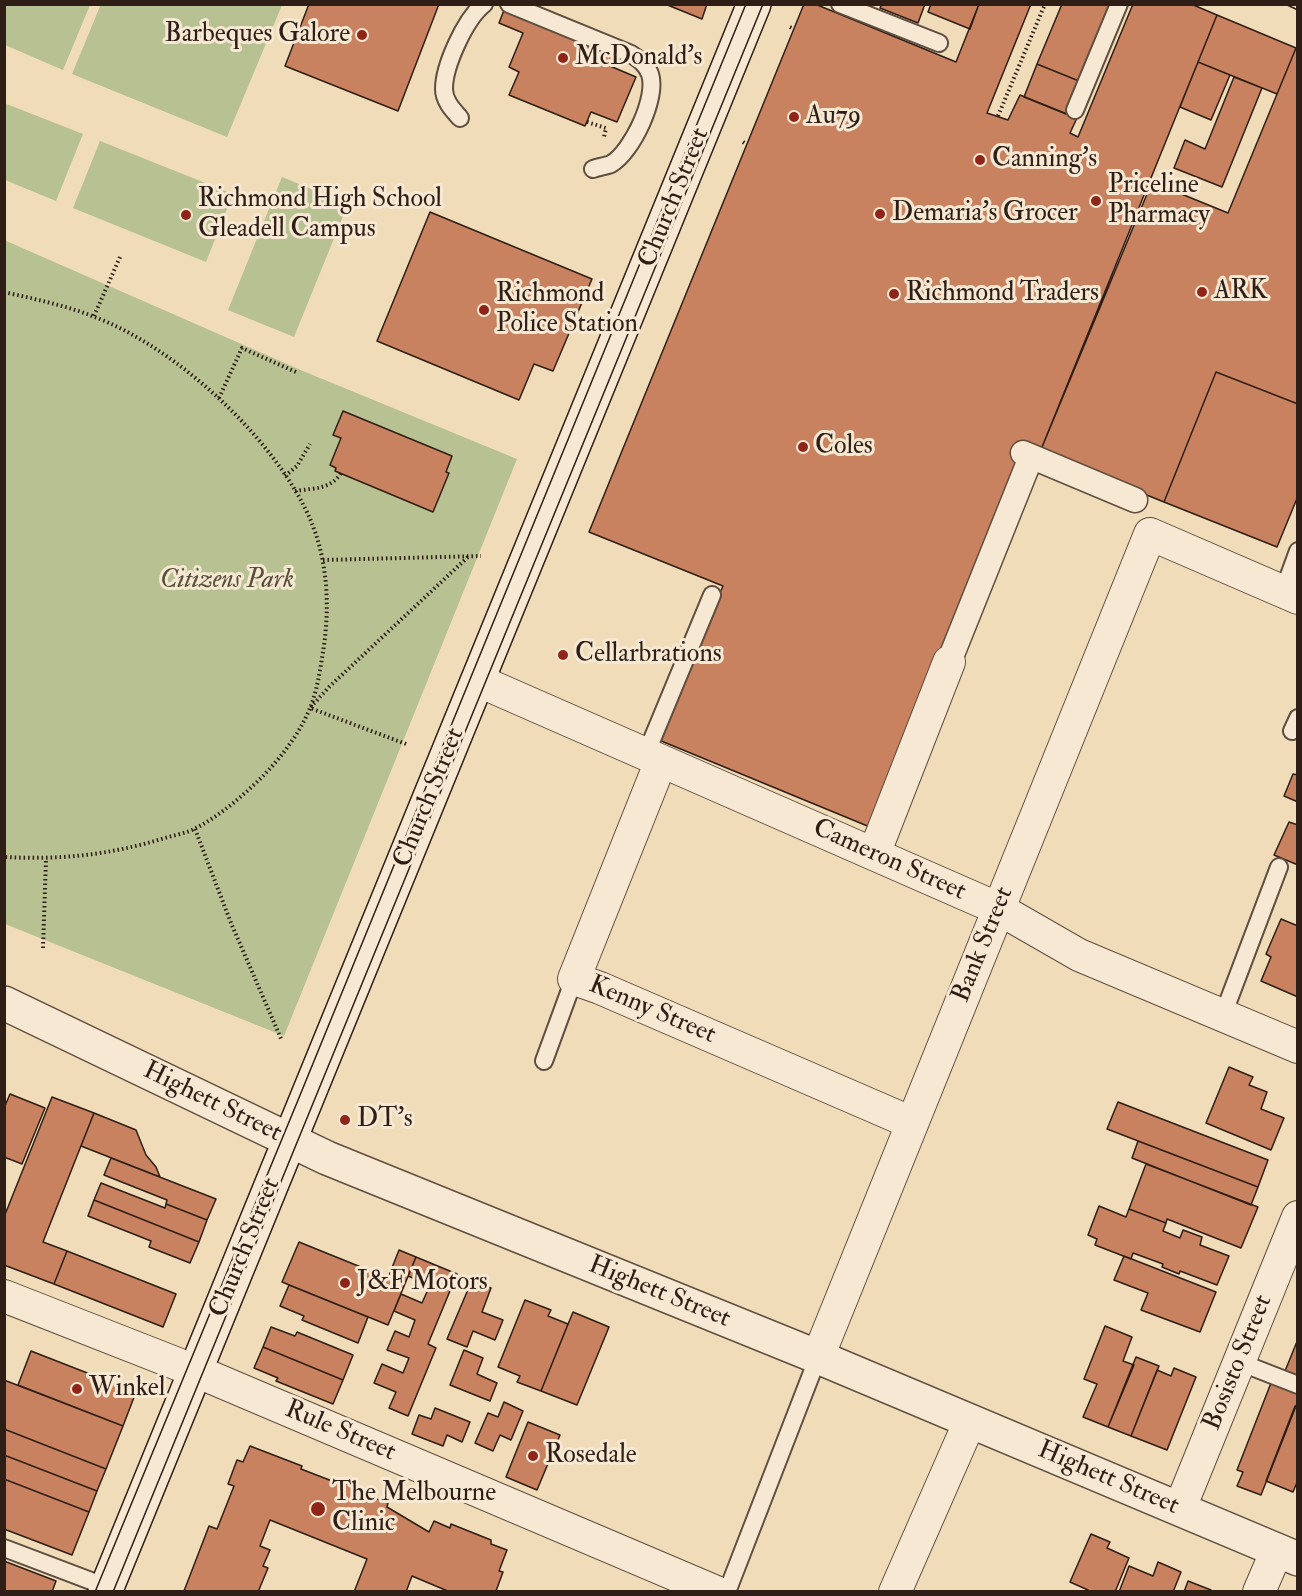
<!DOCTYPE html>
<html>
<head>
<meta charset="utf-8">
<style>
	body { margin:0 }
	#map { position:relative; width:1302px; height:1596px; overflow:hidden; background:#f1dcba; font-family:"IM FELL Double Pica",serif }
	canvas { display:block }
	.frame { position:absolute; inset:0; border:6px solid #2e1e16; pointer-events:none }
</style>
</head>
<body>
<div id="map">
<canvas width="1302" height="1596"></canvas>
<div class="frame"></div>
</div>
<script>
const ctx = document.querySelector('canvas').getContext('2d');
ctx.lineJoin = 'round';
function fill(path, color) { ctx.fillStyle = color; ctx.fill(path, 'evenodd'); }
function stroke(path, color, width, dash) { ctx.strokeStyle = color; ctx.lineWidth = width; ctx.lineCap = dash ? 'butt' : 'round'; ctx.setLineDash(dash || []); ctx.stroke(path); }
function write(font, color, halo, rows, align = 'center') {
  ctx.font = font + ' "IM FELL Double Pica",serif'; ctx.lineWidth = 6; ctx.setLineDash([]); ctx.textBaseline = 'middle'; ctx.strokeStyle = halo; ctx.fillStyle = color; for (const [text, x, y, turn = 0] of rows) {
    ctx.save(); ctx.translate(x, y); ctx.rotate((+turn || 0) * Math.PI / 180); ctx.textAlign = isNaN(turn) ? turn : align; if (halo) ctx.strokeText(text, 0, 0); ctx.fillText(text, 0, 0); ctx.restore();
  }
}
fill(new Path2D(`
	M101 4 282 5 227 137 72 74Z
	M4 5H90L63 70 5 45Z
	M4 103 83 134 56 201 5 180Z
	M100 141 233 194 206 262 73 208Z
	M282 177 348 204 294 337 228 310Z
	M4 240 303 371 517 459 284 1036 5 924Z`), '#b7c192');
const building = new Path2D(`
	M309 4H439L398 111 285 66Z
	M665 4H707L702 19Z
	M804 4H815L956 62 979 4H1031L987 113 1008 120 1020 95 1077 118 1070 133 1078 137 1133 4H1191L1217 15 1040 452 882 832 654 738 723 586 589 532Z
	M882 4H925L918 23 880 8Z
	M931 4H979L970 29 928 12Z
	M1062 4H1112L1079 81 1037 64Z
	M506 5 617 51 610 66 636 77 617 122 591 112 585 126 509 95 519 72 509 67 523 33 499 23Z
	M1217 15 1296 48 1277 94 1198 62Z
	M1296 48 1298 49V404L1216 372 1164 502 1040 452 1152 182 1228 213Z
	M1198 62 1230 75 1211 120 1180 107Z
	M1037 64 1079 81 1066 114 1024 97Z
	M1234 77 1262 88 1222 187 1174 168 1185 140 1205 149Z
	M430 212 592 279 553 371 534 364 519 400 377 341Z
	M1216 372 1298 404V496L1277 547 1164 502Z
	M343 411 452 456 446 472 449 473 433 512 335 471 336 468 330 465 341 438 333 435Z
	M1293 774 1298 775V802L1284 796Z
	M1289 822 1298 825V865L1274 855Z
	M1281 919 1298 926V997L1261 981 1271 957 1266 954Z
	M1229 1067 1253 1077 1249 1085 1267 1092 1261 1109 1284 1118 1271 1150 1206 1123Z
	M10 1094 45 1108 22 1164 4 1157V1108Z
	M52 1097 94 1113 43 1242 67 1251 54 1284 4 1265V1217Z
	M1118 1102 1268 1160 1258 1187 1107 1129Z
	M94 1113 136 1130 146 1155 156 1167 160 1177 81 1146Z
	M1138 1141 1258 1187 1251 1205 1132 1158Z
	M111 1158 216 1199 207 1220 166 1204 167 1200 104 1175Z
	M1146 1164 1258 1207 1241 1248 1167 1219 1166 1223 1129 1209Z
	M101 1183 165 1208 166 1204 207 1220 199 1242 94 1200Z
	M94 1200 199 1242 190 1263 149 1247 151 1241 88 1216Z
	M1099 1206 1126 1217 1129 1209 1166 1223 1163 1231 1180 1238 1183 1230 1202 1237 1200 1245 1229 1256 1217 1285 1180 1271 1179 1274 1162 1267 1163 1264 1133 1253 1131 1259 1095 1245 1097 1239 1088 1235Z
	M299 1242 388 1278 399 1250 416 1257 388 1325 282 1282Z
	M67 1251 176 1294 163 1327 54 1284Z
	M1124 1256 1216 1292 1200 1332 1141 1310 1148 1293 1114 1280Z
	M416 1257 457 1274 428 1344 436 1348 408 1416 389 1408 396 1392 374 1383 382 1364 403 1373 409 1358 387 1350 395 1331 409 1337 415 1320 394 1311 401 1294 422 1303 430 1285 408 1276Z
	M472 1280 491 1288 482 1312 503 1320 495 1340 473 1331 467 1347 447 1339Z
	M289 1285 368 1317 358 1343 302 1320 304 1316 280 1306Z
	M525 1300 551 1310 548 1316 568 1324 541 1391 517 1382 520 1376 498 1367Z
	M573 1312 609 1327 577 1405 541 1391Z
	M1105 1326 1132 1337 1123 1361 1134 1365 1108 1427 1083 1417 1097 1384 1084 1379Z
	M271 1327 295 1336 297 1332 353 1355 343 1380 263 1347Z
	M1298 1339V1381L1283 1376Z
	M263 1347 343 1380 333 1404 276 1381 278 1378 254 1368Z
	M464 1350 483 1358 477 1374 497 1383 490 1401 450 1385Z
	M31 1351 136 1392 123 1426 18 1385Z
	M1136 1357 1159 1366 1131 1436 1108 1427Z
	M1174 1368 1196 1377 1167 1450 1131 1436 1157 1370 1171 1376Z
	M4 1380 123 1426 106 1469 4 1429Z
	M1271 1383 1298 1394V1401L1261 1495 1237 1486 1243 1472 1237 1470Z
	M504 1402 523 1411 511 1440 500 1435 493 1451 475 1443 488 1413 498 1417Z
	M1295 1406 1298 1407V1480L1293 1492 1266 1481Z
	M435 1408 470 1422 462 1442 447 1435 443 1446 412 1434 419 1415 431 1419Z
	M528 1422 560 1435 537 1490 506 1477Z
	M4 1429 106 1469 97 1491 4 1455Z
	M250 1446 302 1466 301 1469 332 1481 333 1478 375 1495 374 1498 388 1503 387 1507 429 1532 434 1521 450 1528 451 1524 491 1540V1544L507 1550 499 1571 503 1572 496 1591 450 1592 412 1576 406 1592H354L367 1559 270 1520 260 1546 270 1550 263 1566 268 1568 258 1592 184 1591 209 1526 217 1529 234 1486 228 1484 237 1460 243 1462Z
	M4 1455 97 1491 89 1512 4 1479Z
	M4 1479 89 1512 72 1555 4 1529Z
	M1091 1534 1110 1542 1107 1548 1129 1558 1115 1592H1087L1088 1590 1070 1582Z
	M4 1561 56 1581 52 1592H4Z
	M1158 1562 1181 1572 1173 1592H1119L1129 1566 1153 1576Z
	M1188 1581 1211 1590 1210 1592H1184Z`);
fill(building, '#c98260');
stroke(building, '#2e1e16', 1.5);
const service = new Path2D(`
	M509 4 631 54C640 60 646 64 650 74 658 97 632 152 611 164 606 166 598 167 593 169
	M840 4 939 43
	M1075 110 1119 4
	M460 118C453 110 444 101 444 89 444 66 465 19 484 4
	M1283 592 1298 551
	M1292 731 1298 718
	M646 754 712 595
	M1223 1015 1279 867
	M544 1061 574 979
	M1239 1362 1298 1385
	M4 1548 107 1587
	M727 1592 818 1357`);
const pedestrian = new Path2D(`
	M1023 453 1135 500
	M949 662 1031 457`);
const minor = new Path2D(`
	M479 681 999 909 1079 955 1298 1047
	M661 761 574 979 600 988 912 1123
	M874 854 949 662
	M4 1296 203 1374 716 1592
	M818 1357 1150 534 1298 598
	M1180 1508 1298 1217
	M895 1592 970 1421
	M1259 1592 1277 1550`);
const tertiary = new Path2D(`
	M4 1003 327 1158 818 1357 1298 1559`);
const secondary = new Path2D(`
	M105 1592 754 4`);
stroke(service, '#5f4e3f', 20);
stroke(pedestrian, '#5f4e3f', 27);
stroke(minor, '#5f4e3f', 34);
stroke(tertiary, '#5f4e3f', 36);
stroke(secondary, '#2e1e16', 36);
stroke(new Path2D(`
	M790 27 794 29
	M998 116 1045 4
	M587 122 606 128 604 137
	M743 142 746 144
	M4 292C34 299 64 305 92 316 175 346 276 439 311 521 328 562 330 609 323 652 320 671 317 691 310 708 300 733 282 756 264 775 244 795 221 815 196 828 187 833 175 835 165 838 109 855 62 860 4 857
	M94 316 120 257
	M219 398 242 348 298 373
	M285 476 297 466 310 444
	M295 491C313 488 332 490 342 471
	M323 560 481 556
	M406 744 310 708 329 687 469 556
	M195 829 231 923 282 1041
	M43 948 46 859`), '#2e1e16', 4, [1.5, 3]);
stroke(service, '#f6e8d2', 16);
stroke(pedestrian, '#f6e8d2', 24);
stroke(minor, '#f6e8d2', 32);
stroke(tertiary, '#f6e8d2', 33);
stroke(secondary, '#f6e8d2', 33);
stroke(new Path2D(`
	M1285 4 1298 10
	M95 1592 296 1105 746 4
	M113 1592 763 4`), '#2e1e16', 1.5);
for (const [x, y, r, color] of [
	[362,35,6,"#8f2418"],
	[563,58,6,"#8f2418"],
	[794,117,6,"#8f2418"],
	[980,160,6,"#8f2418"],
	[1096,201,6,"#8f2418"],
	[880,214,6,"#8f2418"],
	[186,215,6,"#8f2418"],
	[1202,292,6,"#8f2418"],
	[894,294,6,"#8f2418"],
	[484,310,6,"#8f2418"],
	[803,447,6,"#8f2418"],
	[563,655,6,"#8f2418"],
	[345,1120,6,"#8f2418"],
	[345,1283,6,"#8f2418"],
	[77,1389,6,"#8f2418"],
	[533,1456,6,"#8f2418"],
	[318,1509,8,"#8f2418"]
]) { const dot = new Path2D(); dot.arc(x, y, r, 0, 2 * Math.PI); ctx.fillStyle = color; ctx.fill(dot); stroke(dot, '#f6e8d2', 2); }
write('26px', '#2e1e16', '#f6e8d2', [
	["Barbeques Galore",350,35,"right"],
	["McDonald's",575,58],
	["Au79",806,117],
	["Canning's",992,160],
	["Priceline",1108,186],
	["Pharmacy",1108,216],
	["Richmond High School",198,200],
	["Gleadell Campus",198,230],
	["Demaria's Grocer",892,214],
	["ARK",1214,292],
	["Richmond Traders",906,294],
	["Richmond",496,295],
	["Police Station",496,325],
	["Coles",815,447],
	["Cellarbrations",575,655],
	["DT's",357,1120],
	["J&F Motors",357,1283],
	["Winkel",89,1389],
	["Rosedale",545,1456],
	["The Melbourne",332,1494],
	["Clinic",332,1524]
], 'left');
write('26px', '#2e1e16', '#f6e8d2', [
	["Church Street",675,198,-68],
	["Church Street",430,798,-68],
	["Cameron Street",889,861,24],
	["Bank Street",984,945,-68],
	["Kenny Street",652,1011,23],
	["Highett Street",212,1103,26],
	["Church Street",246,1248,-68],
	["Highett Street",659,1293,22],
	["Bosisto Street",1239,1363,-68],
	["Rule Street",340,1432,23],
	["Highett Street",1108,1479,23]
]);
write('italic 26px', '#574f3b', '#f6e8d2', [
	["Citizens Park",227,581]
]);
</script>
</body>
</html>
